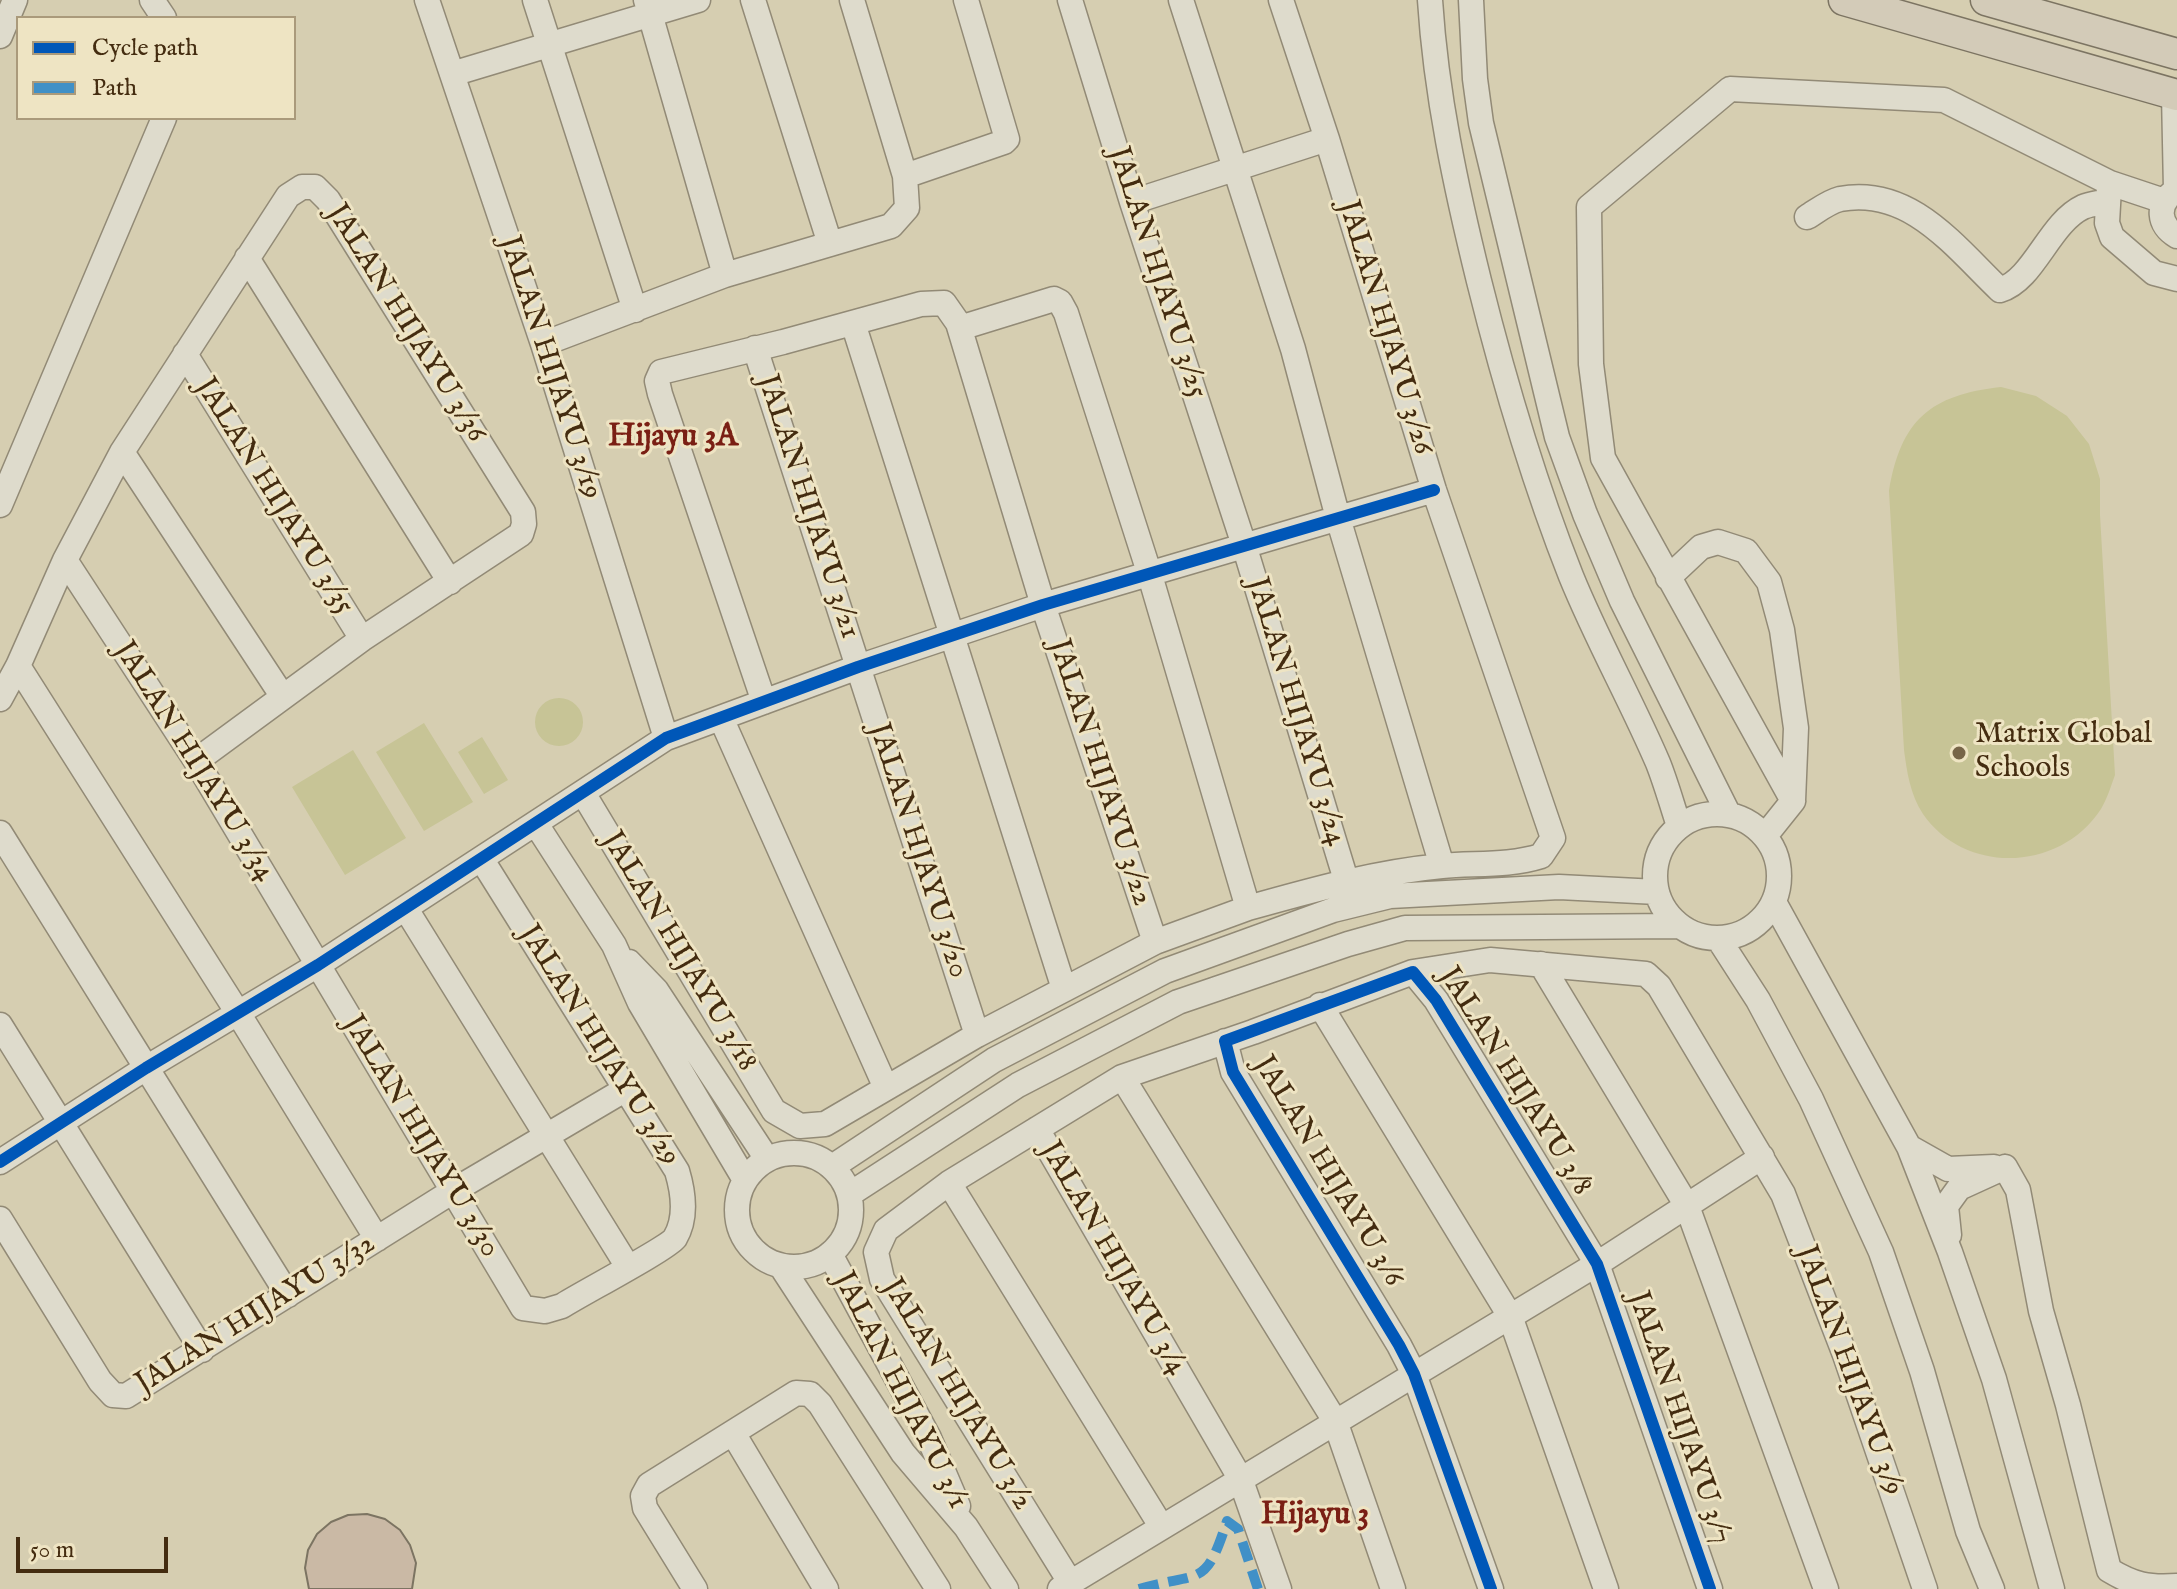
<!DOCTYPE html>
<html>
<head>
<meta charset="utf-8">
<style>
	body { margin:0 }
	#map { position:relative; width:2177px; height:1589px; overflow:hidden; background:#d6ceb1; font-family:"IM FELL English",serif }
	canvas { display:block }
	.legend { position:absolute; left:16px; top:16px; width:280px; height:104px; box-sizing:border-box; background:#eee4c3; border:2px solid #aa9a7b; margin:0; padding:10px 14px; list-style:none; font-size:24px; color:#442c10 }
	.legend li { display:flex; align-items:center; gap:16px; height:40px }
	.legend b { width:40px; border:2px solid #aa9a7b }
	.scale { position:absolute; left:16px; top:1537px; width:152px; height:36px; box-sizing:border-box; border:4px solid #442c10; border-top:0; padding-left:10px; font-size:24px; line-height:28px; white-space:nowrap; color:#442c10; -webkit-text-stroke:6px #eee4c3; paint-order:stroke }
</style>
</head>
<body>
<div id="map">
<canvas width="2177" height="1589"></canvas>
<ul class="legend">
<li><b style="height:10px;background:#0057b8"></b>Cycle path</li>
<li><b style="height:10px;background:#4090c7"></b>Path</li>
</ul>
<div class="scale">50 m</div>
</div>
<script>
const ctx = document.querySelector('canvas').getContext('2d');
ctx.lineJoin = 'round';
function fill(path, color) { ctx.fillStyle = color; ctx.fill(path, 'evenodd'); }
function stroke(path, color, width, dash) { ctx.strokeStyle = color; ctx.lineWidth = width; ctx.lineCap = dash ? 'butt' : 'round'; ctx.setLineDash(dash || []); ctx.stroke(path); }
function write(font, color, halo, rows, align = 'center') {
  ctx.font = font + ' "IM FELL English",serif'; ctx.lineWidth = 6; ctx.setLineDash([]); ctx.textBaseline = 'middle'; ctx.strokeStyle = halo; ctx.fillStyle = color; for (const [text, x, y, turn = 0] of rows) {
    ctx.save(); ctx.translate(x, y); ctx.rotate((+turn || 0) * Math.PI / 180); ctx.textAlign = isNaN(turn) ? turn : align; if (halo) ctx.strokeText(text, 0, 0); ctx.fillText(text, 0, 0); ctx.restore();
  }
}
fill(new Path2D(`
	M2001 387 2036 396 2067 416 2089 444 2100 479V515L2115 775C2111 786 2107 799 2101 809 2061 871 1966 876 1923 814 1910 794 1907 772 1904 750L1889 491C1901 420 1930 395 2001 387Z
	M535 722a24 24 0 1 1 48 0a24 24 0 1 1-48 0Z
	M424 723 473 802 424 831 376 752Z
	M482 737 508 780 484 794 458 752Z
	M353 750 406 838 345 875 292 787Z`), '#c7c496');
const building = new Path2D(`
	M367 1514 385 1519 400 1530 410 1545 416 1563 412 1589H309L305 1568 308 1550 317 1534 331 1522 348 1515Z`);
fill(building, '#cab9a5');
stroke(building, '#7c7462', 2);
const minor = new Path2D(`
	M152 0 164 18
	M427 0 543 344 666 738
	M535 0 635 310
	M646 0 725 275
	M753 0 830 244
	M1070 0 1132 202 1244 545 1346 880
	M1181 0 1293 349 1338 518 1442 866
	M1430 0C1436 95 1456 188 1479 281 1504 381 1533 480 1571 576 1597 640 1631 700 1658 763 1666 783 1672 805 1679 826
	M1471 0 1475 79 1481 123 1557 437 1585 514 1622 601 1729 815
	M0 36 15 0
	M452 74 698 0
	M2174 94 2176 190
	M905 176 1004 142 1007 139 966 0
	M2109 187 2107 223 2112 237 2154 273 2177 279
	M2175 191C2156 204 2158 225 2177 236
	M1132 202 1327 139
	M1807 217C1817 211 1828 202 1840 199 1910 186 1954 246 2000 290 2034 280 2049 223 2083 207 2090 204 2100 203 2108 201
	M247 258 450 582
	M853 323 1064 989
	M960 328 1054 299 1060 302 1066 313 1149 572 1248 908C1312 890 1376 872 1442 866 1476 863 1509 866 1541 856L1553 838 1434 490 1327 139 1281 0
	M543 344 725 275 891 226 907 208 905 176 852 0
	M755 348 977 1035
	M185 354 362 639
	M122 452 283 697
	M0 505 164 118
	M65 560 196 761 523 1308 545 1311 562 1306C579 1295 668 1248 675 1238 687 1218 683 1191 677 1171L482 860
	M1668 578 1701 547 1718 542 1746 551 1769 582 1782 630 1796 728 1793 801
	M18 666 238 1013 377 1239
	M0 699 18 666 65 560 122 452 288 196 302 187H315L328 200 523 512 524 524 521 534 362 639 196 761
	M764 702 660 394 657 381 661 372 783 342 921 304 944 303 958 323 1043 605 1155 942
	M721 718 886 1088
	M583 793 774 1111 800 1126 825 1124 977 1035 1155 942 1248 908
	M1655 876a62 62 0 1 1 124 0a62 62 0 1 1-124 0Z
	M536 824 614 945 640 1003 745 1180
	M0 833 288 1295
	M1765 836 1793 801 1603 458 1591 364 1589 207 1730 89 1944 100 2110 183 2164 201
	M1774 902 1909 1147 1950 1252 1994 1379 2052 1589
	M406 909 628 1267
	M1718 938 1758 1000 1811 1099 1881 1252 1922 1371 1968 1531 1992 1589
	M629 962 656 990 767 1159
	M1541 964 1687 1206 1826 1589
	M1413 972 1436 1000 1597 1264 1710 1589
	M1320 1005 1510 1316 1606 1589
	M0 1025 202 1350
	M1225 1041 1233 1072 1399 1345 1414 1374 1491 1589
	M1122 1077 1335 1421 1393 1589
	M1037 1129 1240 1478 1279 1589
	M1909 1147 1948 1169 1994 1167
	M737 1210a57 57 0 1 1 114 0a57 57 0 1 1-114 0Z
	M0 1162 146 1068 318 965 666 738 858 667 1043 605 1434 490
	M832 1167 994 1060 1165 971 1333 910 1390 896 1559 887 1657 892
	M2005 1167 2018 1190 2041 1311 2068 1405 2109 1570C2134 1585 2148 1588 2177 1586
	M949 1183 1161 1526
	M850 1194 1018 1085 1178 1002 1348 944 1405 928 1680 926
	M0 1219 100 1381 113 1395 126 1396 453 1191 626 1089
	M1949 1235 1946 1206 1959 1188 2005 1167
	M830 1254 929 1438 958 1506
	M781 1266 903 1453 966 1527 1006 1589
	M733 1433 826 1589
	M1070 1582 882 1279 876 1252 886 1230 949 1183 1122 1077 1253 1032 1413 972 1490 960 1646 974 1659 986 1783 1194 1845 1355 1925 1589
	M695 1589 645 1508 643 1496 649 1485 796 1393 810 1394 820 1404 938 1589
	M1060 1589 1597 1264 1762 1157`);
const major = new Path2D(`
	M1844 0 2177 95
	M1986 0 2177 54`);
stroke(minor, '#928a76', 27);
stroke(major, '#7c7462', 33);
stroke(minor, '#dedbcc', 24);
stroke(major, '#d3cbb8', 30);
stroke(new Path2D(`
	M1139 1589C1202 1571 1205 1589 1227 1521L1238 1529 1258 1589`), '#4090c7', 10, [20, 10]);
stroke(new Path2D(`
	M0 1162 146 1068 318 965 666 738 858 667 1043 605 1434 490
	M1491 1589 1414 1374 1399 1345 1233 1072 1225 1041 1413 972 1436 1000 1597 1264 1710 1589`), '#0057b8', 12);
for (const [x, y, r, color] of [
	[1959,753,8,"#776548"]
]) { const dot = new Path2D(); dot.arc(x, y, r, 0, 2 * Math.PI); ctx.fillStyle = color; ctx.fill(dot); stroke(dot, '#eee4c3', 3); }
write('30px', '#442c10', '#eee4c3', [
	["JALAN HJAYU 3/25",1156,273,72],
	["JALAN HIJAYU 3/36",405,324,58],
	["JALAN HJAYU 3/26",1384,328,73],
	["JALAN HIJAYU 3/19",549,368,72],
	["JALAN HIJAYU 3/35",273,497,58],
	["JALAN HIJAYU 3/21",807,507,72],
	["JALAN HIJAYU 3/24",1295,712,73],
	["JALAN HIJAYU 3/34",193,762,58],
	["JALAN HIJAYU 3/22",1099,773,72],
	["JALAN HJAYU 3/20",917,851,72],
	["JALAN HIJAYU 3/18",678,952,59],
	["JALAN HIJAYU 3/29",598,1046,58],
	["JALAN HIJAYU 3/8",1514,1082,58],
	["JALAN HIJAYU 3/30",420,1137,59],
	["JALAN HIJAYU 3/6",1327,1172,59],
	["JALAN HIJAYU 3/4",1112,1259,60],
	["JALAN HIJAYU 3/32",256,1315,-32],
	["JALAN HIJAYU 3/9",1848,1371,70],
	["JALAN HIJAYU 3/1",899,1391,63],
	["JALAN HIJAYU 3/2",956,1395,59],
	["JALAN HIJAYU 3/7",1678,1418,71]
]);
write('30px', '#442c10', '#eee4c3', [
	["Matrix Global",1975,736],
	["Schools",1975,770]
], 'left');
write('bold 32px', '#7a1f14', '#eee4c3', [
	["Hijayu 3A",673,438],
	["Hijayu 3",1315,1516]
]);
</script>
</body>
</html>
